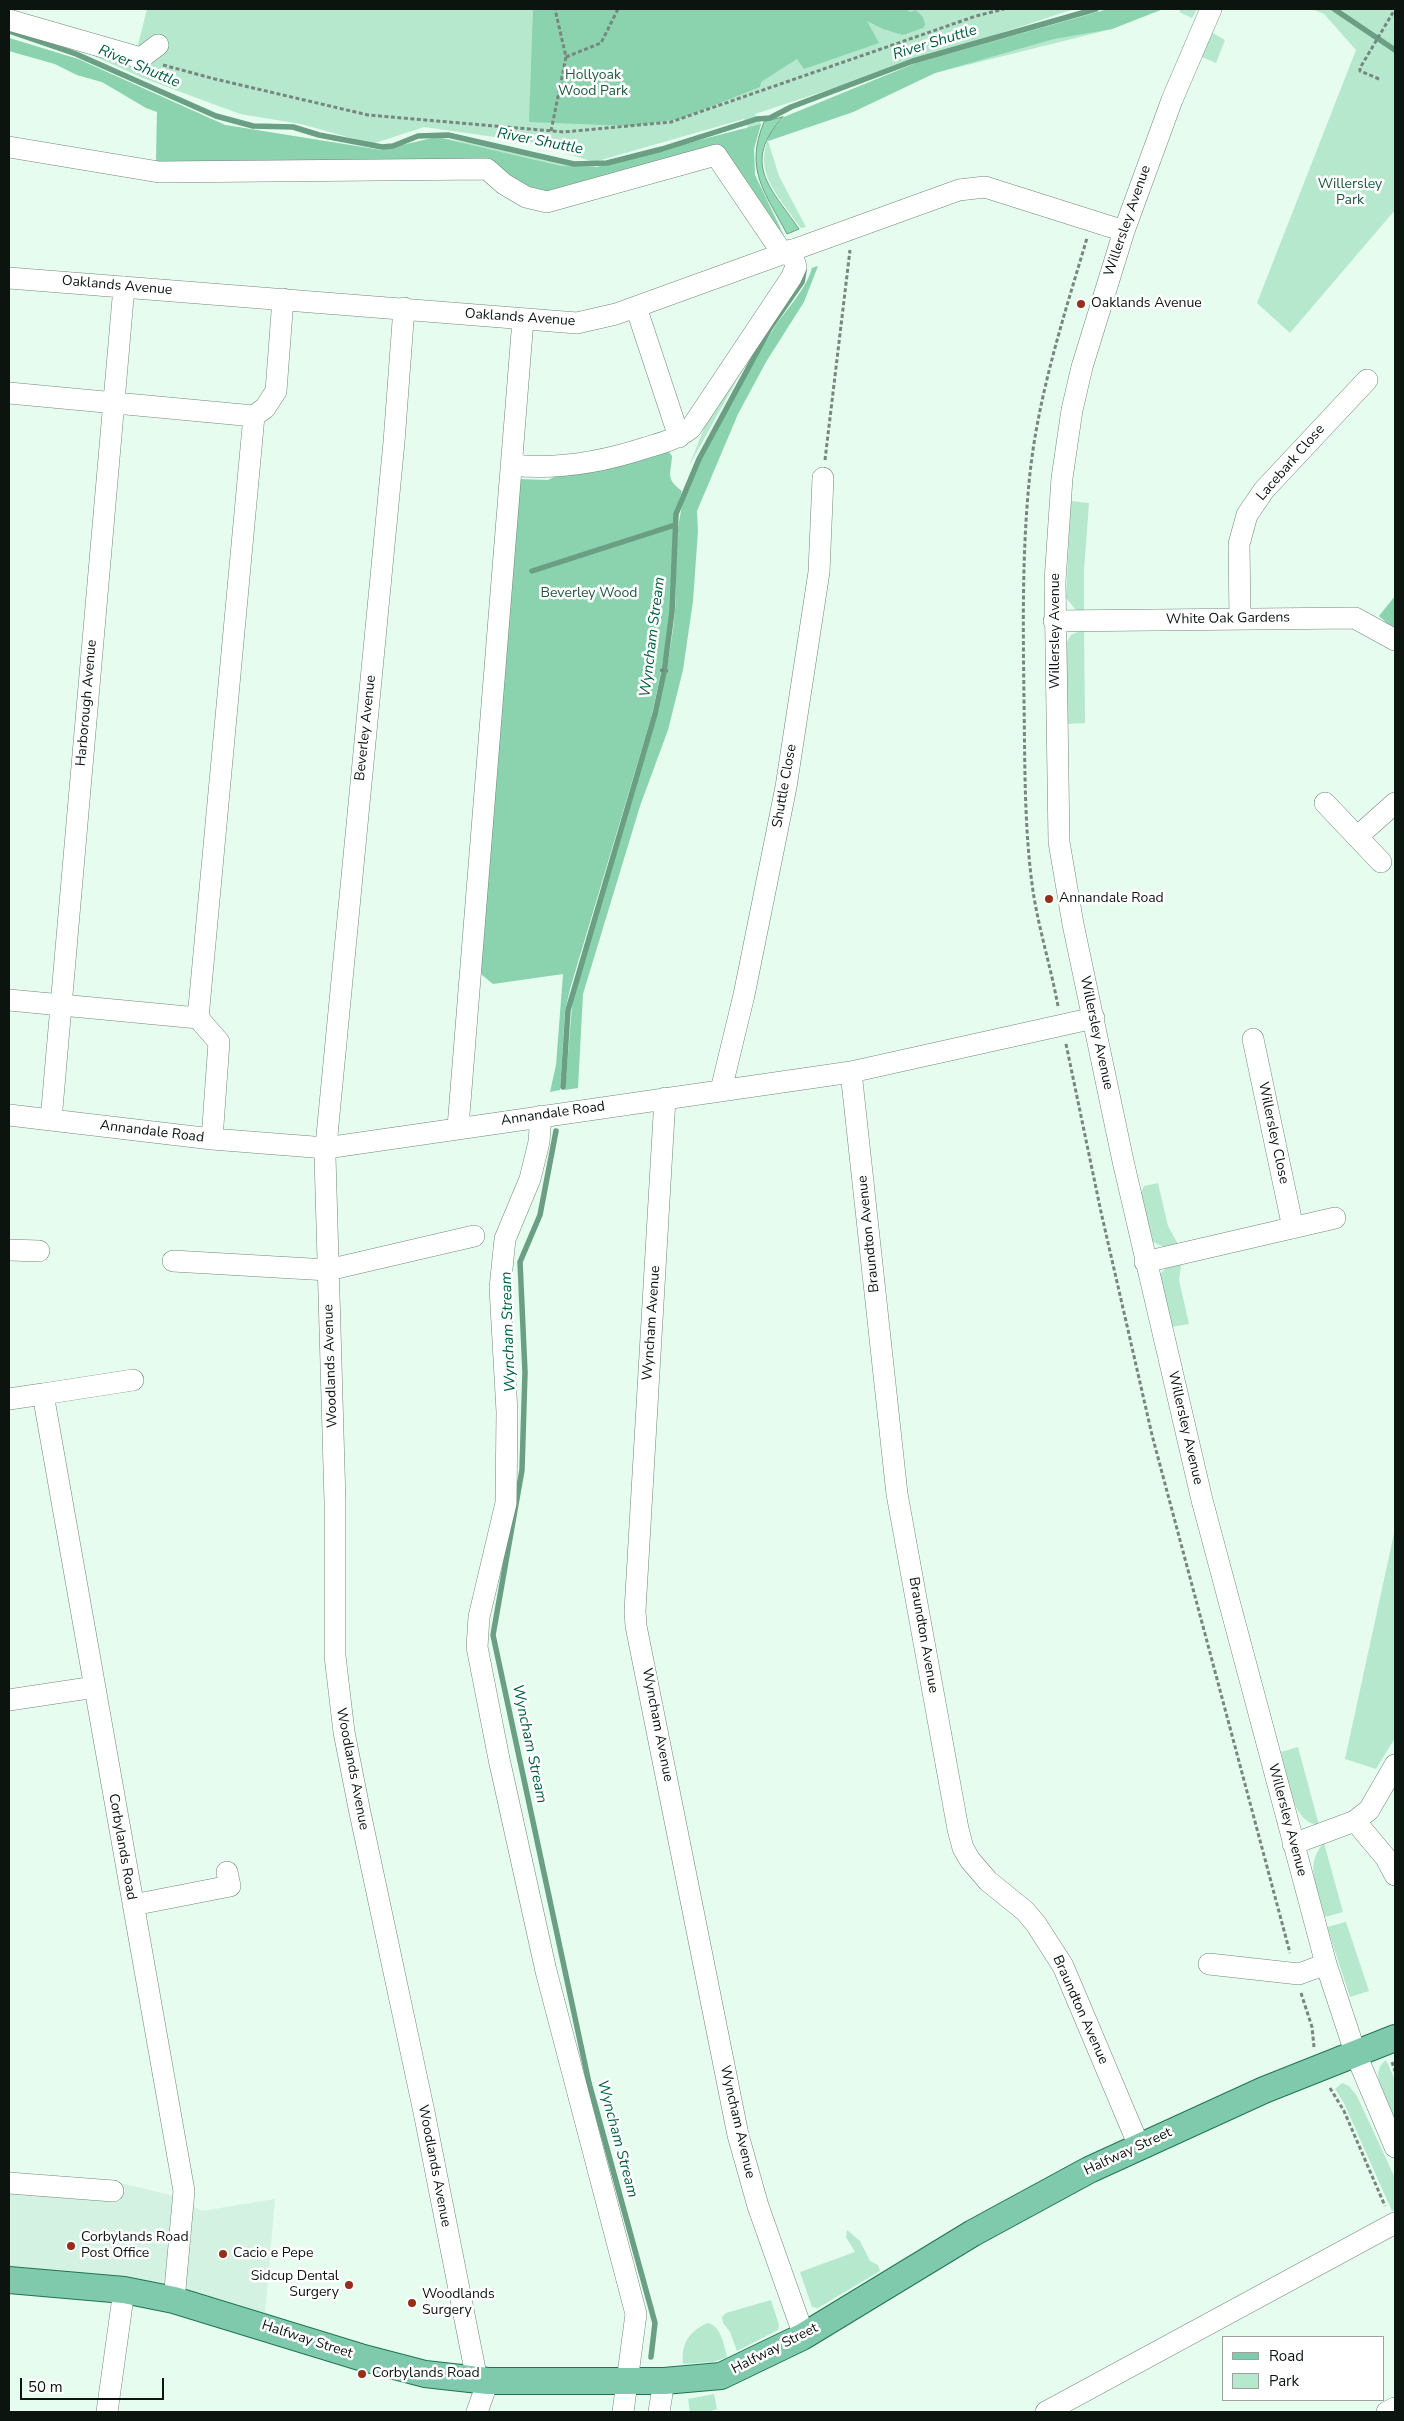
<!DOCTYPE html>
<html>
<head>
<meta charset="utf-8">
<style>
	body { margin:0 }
	#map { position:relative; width:1404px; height:2421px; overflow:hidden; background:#e5fcef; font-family:"Nunito Sans",sans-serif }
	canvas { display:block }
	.frame { position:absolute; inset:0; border:10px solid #0c1410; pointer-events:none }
	.legend { position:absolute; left:1222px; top:2336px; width:162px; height:65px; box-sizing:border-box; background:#fff; border:1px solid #9ea19f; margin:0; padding:6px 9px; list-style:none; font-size:15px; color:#0c1410 }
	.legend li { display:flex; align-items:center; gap:10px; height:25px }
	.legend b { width:25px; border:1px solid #9ea19f }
	.scale { position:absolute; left:20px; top:2378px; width:144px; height:22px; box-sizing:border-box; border:2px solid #0c1410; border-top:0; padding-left:6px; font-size:15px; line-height:18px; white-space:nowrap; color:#0c1410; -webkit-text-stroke:4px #fff; paint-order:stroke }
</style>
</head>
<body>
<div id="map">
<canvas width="1404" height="2421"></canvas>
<div class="frame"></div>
<ul class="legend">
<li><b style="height:6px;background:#7fcaac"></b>Road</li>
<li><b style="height:14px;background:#b6e8cd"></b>Park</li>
</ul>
<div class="scale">50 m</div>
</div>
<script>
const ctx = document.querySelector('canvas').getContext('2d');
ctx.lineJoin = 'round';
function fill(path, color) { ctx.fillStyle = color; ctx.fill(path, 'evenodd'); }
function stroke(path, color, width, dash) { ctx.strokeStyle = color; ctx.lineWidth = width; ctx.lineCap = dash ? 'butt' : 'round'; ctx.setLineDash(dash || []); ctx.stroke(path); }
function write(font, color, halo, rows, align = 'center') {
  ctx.font = font + ' "Nunito Sans",sans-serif'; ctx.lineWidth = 5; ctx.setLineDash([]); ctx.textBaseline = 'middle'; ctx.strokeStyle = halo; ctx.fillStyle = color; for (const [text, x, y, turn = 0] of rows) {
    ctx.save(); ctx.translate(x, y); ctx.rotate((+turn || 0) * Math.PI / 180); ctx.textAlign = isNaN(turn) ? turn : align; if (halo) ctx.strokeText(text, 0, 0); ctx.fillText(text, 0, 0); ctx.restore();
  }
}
fill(new Path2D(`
	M9 2179 125 2184 170 2195 202 2211 275 2199 265 2314 9 2270Z`), '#d3f2e1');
fill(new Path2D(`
	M147 9H1074L755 114 761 124 752 151 755 175 784 235 775 238 717 150 547 198 486 160 156 167 157 112 102 82 77 75 55 64 9 51V38L78 59 225 125 381 150 437 137 597 167 748 128 744 119 594 162 530 142 424 127 372 144 301 124 240 114 143 78 74 47 137 49Z
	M1116 9H1163L1112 29 935 73 853 112 768 141 779 176 806 227 801 228C772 188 744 162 784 117L916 63Z
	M1181 9H1197L1192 18 1179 12Z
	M1312 9H1395V210L1290 333 1257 303 1356 50 1324 14Z
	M1211 32 1225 40 1216 63 1200 56Z
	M771 318 689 466 709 416Z
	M1071 501 1089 503 1084 570V612L1076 610 1066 598Z
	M1084 629 1085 723 1067 724 1065 645 1071 635Z
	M1158 1183 1168 1226 1179 1246 1164 1247 1151 1241 1141 1193 1144 1186Z
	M1182 1259 1179 1280 1189 1324 1172 1327 1159 1275 1170 1264Z
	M1395 1529V1738L1376 1769 1345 1759Z
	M1298 1747 1319 1825C1291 1823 1287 1775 1281 1752Z
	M1324 1843 1343 1912 1325 1917C1318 1892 1303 1864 1324 1843Z
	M1346 1922 1369 1991 1350 1997 1327 1927Z
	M1386 2060 1395 2080V2119C1388 2103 1367 2073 1386 2060Z
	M1342 2083 1349 2086 1357 2096 1395 2178V2210L1392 2211 1344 2103 1335 2089Z
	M847 2230 860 2241 870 2261 878 2265 880 2271 818 2308 812 2307 800 2272 855 2252 846 2237Z
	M771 2300 779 2325 778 2330 737 2351 730 2332 723 2323 722 2317 726 2313Z
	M707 2323C721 2325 724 2345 727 2357L713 2362 683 2364C681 2343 689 2332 707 2323Z
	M714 2394 717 2409 707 2412H690L688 2399Z`), '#b6e8cd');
fill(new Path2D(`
	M533 9H906L910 12 916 10 923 17 925 25 923 28 903 35 883 29 867 21 879 43 804 69 797 59 761 82 760 87 680 119 631 126 529 122Z
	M1108 9H1163L1112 29 1054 39 935 73 853 112 768 141 763 155 770 133 784 117 916 63Z
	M9 38 78 59 225 125 381 150 437 137 561 166 597 167 761 124 754 149 755 175 781 230H779L717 150 547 198 505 179 156 167 157 112 146 108 102 82 77 75 55 64 9 51Z
	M818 266 804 302 766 362 738 414 697 511 698 531 693 601 683 670 668 730 640 806 583 994 578 1088 565 1090 573 994 657 711C665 678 672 645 675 611 678 567 672 526 689 484 710 435 744 377 772 331 785 310 805 292 812 268Z
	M655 452H669L672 456C671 475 665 478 682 491 670 527 673 560 671 597 669 637 660 678 651 718L570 989 565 1011 560 1090 550 1092 556 1065 563 974 493 984 482 975 476 955 519 479 548 480 566 471Z
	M1395 596V630L1379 616Z`), '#8bd3af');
const water = new Path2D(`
	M783 117C741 163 770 187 799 229L787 234C765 192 744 170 764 122Z`);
fill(water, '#92dab6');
stroke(water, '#6a9f84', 1);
stroke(new Path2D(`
	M1334 9 1395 50
	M9 31 76 54 216 116 253 126 293 127 319 135 382 147 393 146 418 136 448 135 574 164 607 163 662 149 757 119 770 118 791 107 913 61 1096 9
	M532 571 675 525
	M563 1087 568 1010 655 714 664 672 672 612 676 514 699 459 770 328 802 282 804 271
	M556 1131 540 1215 520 1262 525 1372 522 1470 493 1635 589 2083 655 2323 651 2357`), '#6a9f84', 5.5);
const minor = new Path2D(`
	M1211 9 1172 100 1124 231 1082 367 1072 410 1062 478 1055 581 1059 842 1073 924 1123 1161 1202 1500 1326 1964 1355 2052 1395 2147
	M9 20 141 58 158 45
	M9 147 159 172 487 169 504 184 526 197 547 202 716 155 783 254
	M9 278 577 323 616 314 959 190 985 187 1124 231
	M636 307 679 437
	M404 308 394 442 325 1156 335 1502V1656L344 1732 359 1808 424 2112 477 2380
	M9 393 254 416 198 1018 219 1042 212 1139
	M254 416 265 408 276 391 283 299
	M512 465C557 470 602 462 645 448 662 443 677 439 691 428L791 278 796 267 791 250
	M1240 618 1239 544 1247 515 1264 490 1367 380
	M1054 621 1355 618 1395 640
	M1325 803 1381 862
	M1357 837 1395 803
	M9 1000 198 1018
	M1253 1039 1293 1228
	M851 1072 897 1494 958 1829 963 1848 970 1860 988 1881 1025 1911 1036 1924 1063 1966 1139 2146
	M721 1090 744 995 786 787 819 572 823 478
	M665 1098 635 1611 636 1626 738 2135 758 2206 804 2336
	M9 1115 212 1139 326 1148 851 1072 1094 1018
	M541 1116 539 1142 530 1179 505 1239 500 1288 507 1412 506 1503 479 1617 477 1647 499 1759 546 1971 636 2314 623 2412
	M51 1120 124 287
	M458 1127 523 320
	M9 1250 39 1251
	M173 1261 328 1270 474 1236
	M1145 1262 1335 1218
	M43 1394 133 1380
	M9 1399 43 1394 184 2191 174 2300
	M9 1700 95 1687
	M1355 1821 1386 1858 1395 1875
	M1293 1844 1355 1821 1369 1810 1395 1765
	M133 1905 230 1886 227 1872
	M1209 1964 1299 1974 1326 1964
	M9 2183 113 2191
	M107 2412 124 2290
	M477 2412 488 2381
	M659 2412 664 2381
	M1046 2412 1395 2223
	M1387 2412 1395 2408`);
const major = new Path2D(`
	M9 2280 124 2290 174 2300 360 2357 425 2374 488 2381H664L721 2376 802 2337 973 2233 1089 2170 1264 2090 1395 2038`);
stroke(minor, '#73877c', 22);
stroke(major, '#1f7452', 28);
stroke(new Path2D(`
	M566 57 601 43 618 9
	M163 65 215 79 368 115 564 132 671 122 976 16 1004 9
	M1379 79 1360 71V68L1395 9
	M551 131 566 57 555 9
	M825 460 850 250
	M660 670 668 671
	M1058 1006C1051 968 1039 930 1033 891 1024 828 1025 764 1024 700 1023 624 1022 549 1030 473 1039 392 1064 316 1087 238
	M1066 1044 1101 1212 1152 1435 1290 1953
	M1301 1993 1312 2027 1314 2047
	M1392 2062 1395 2071
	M1330 2088 1344 2111 1385 2206`), '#77867e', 3, [4, 2.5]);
stroke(minor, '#fff', 21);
stroke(major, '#7fcaac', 26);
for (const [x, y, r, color] of [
	[1081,304,5,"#972e19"],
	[1049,899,5,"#972e19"],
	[71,2246,5,"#972e19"],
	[223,2254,5,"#972e19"],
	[349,2285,5,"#972e19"],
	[412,2303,5,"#972e19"],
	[362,2374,5,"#972e19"]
]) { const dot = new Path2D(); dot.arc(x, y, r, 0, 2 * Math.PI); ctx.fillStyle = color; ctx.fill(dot); stroke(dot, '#fff', 2); }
write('14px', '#225941', '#fff', [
	["Hollyoak",593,76],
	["Wood Park",593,92],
	["Willersley",1350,185],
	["Park",1350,201],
	["Beverley Wood",589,594]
]);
write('14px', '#0c1410', '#fff', [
	["Willersley Avenue",1128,221,-71],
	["Oaklands Avenue",117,286,5],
	["Oaklands Avenue",520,318,4],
	["Lacebark Close",1291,463,-49],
	["White Oak Gardens",1228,619,-1],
	["Willersley Avenue",1056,631,-90],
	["Harborough Avenue",87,703,-85],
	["Beverley Avenue",366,728,-84],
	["Shuttle Close",785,786,-80],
	["Willersley Avenue",1096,1033,78],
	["Annandale Road",553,1114,-8],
	["Annandale Road",152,1132,7],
	["Willersley Close",1273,1133,78],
	["Braundton Avenue",869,1234,-96],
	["Wyncham Avenue",652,1323,-86],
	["Woodlands Avenue",331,1366,-92],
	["Willersley Avenue",1185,1428,77],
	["Braundton Avenue",923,1635,80],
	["Wyncham Avenue",657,1725,79],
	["Woodlands Avenue",352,1769,79],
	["Willersley Avenue",1287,1820,75],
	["Corbylands Road",122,1847,80],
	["Braundton Avenue",1080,2010,66],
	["Wyncham Avenue",737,2122,77],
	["Halfway Street",1128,2152,-25],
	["Woodlands Avenue",434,2166,79],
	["Halfway Street",307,2340,18],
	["Halfway Street",775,2349,-27]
]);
write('14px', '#0c1410', '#fff', [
	["Oaklands Avenue",1091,304],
	["Annandale Road",1059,899],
	["Corbylands Road",81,2238],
	["Post Office",81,2254],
	["Cacio e Pepe",233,2254],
	["Sidcup Dental",339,2277,"right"],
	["Surgery",339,2293,"right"],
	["Woodlands",422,2295],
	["Surgery",422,2311],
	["Corbylands Road",372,2374]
], 'left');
write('italic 15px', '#005e3e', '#fff', [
	["River Shuttle",935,43,-17],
	["River Shuttle",139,67,23],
	["River Shuttle",540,142,11],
	["Wyncham Stream",653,637,-83],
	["Wyncham Stream",509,1332,-92],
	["Wyncham Stream",529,1744,78],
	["Wyncham Stream",617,2139,75]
]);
</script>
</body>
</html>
